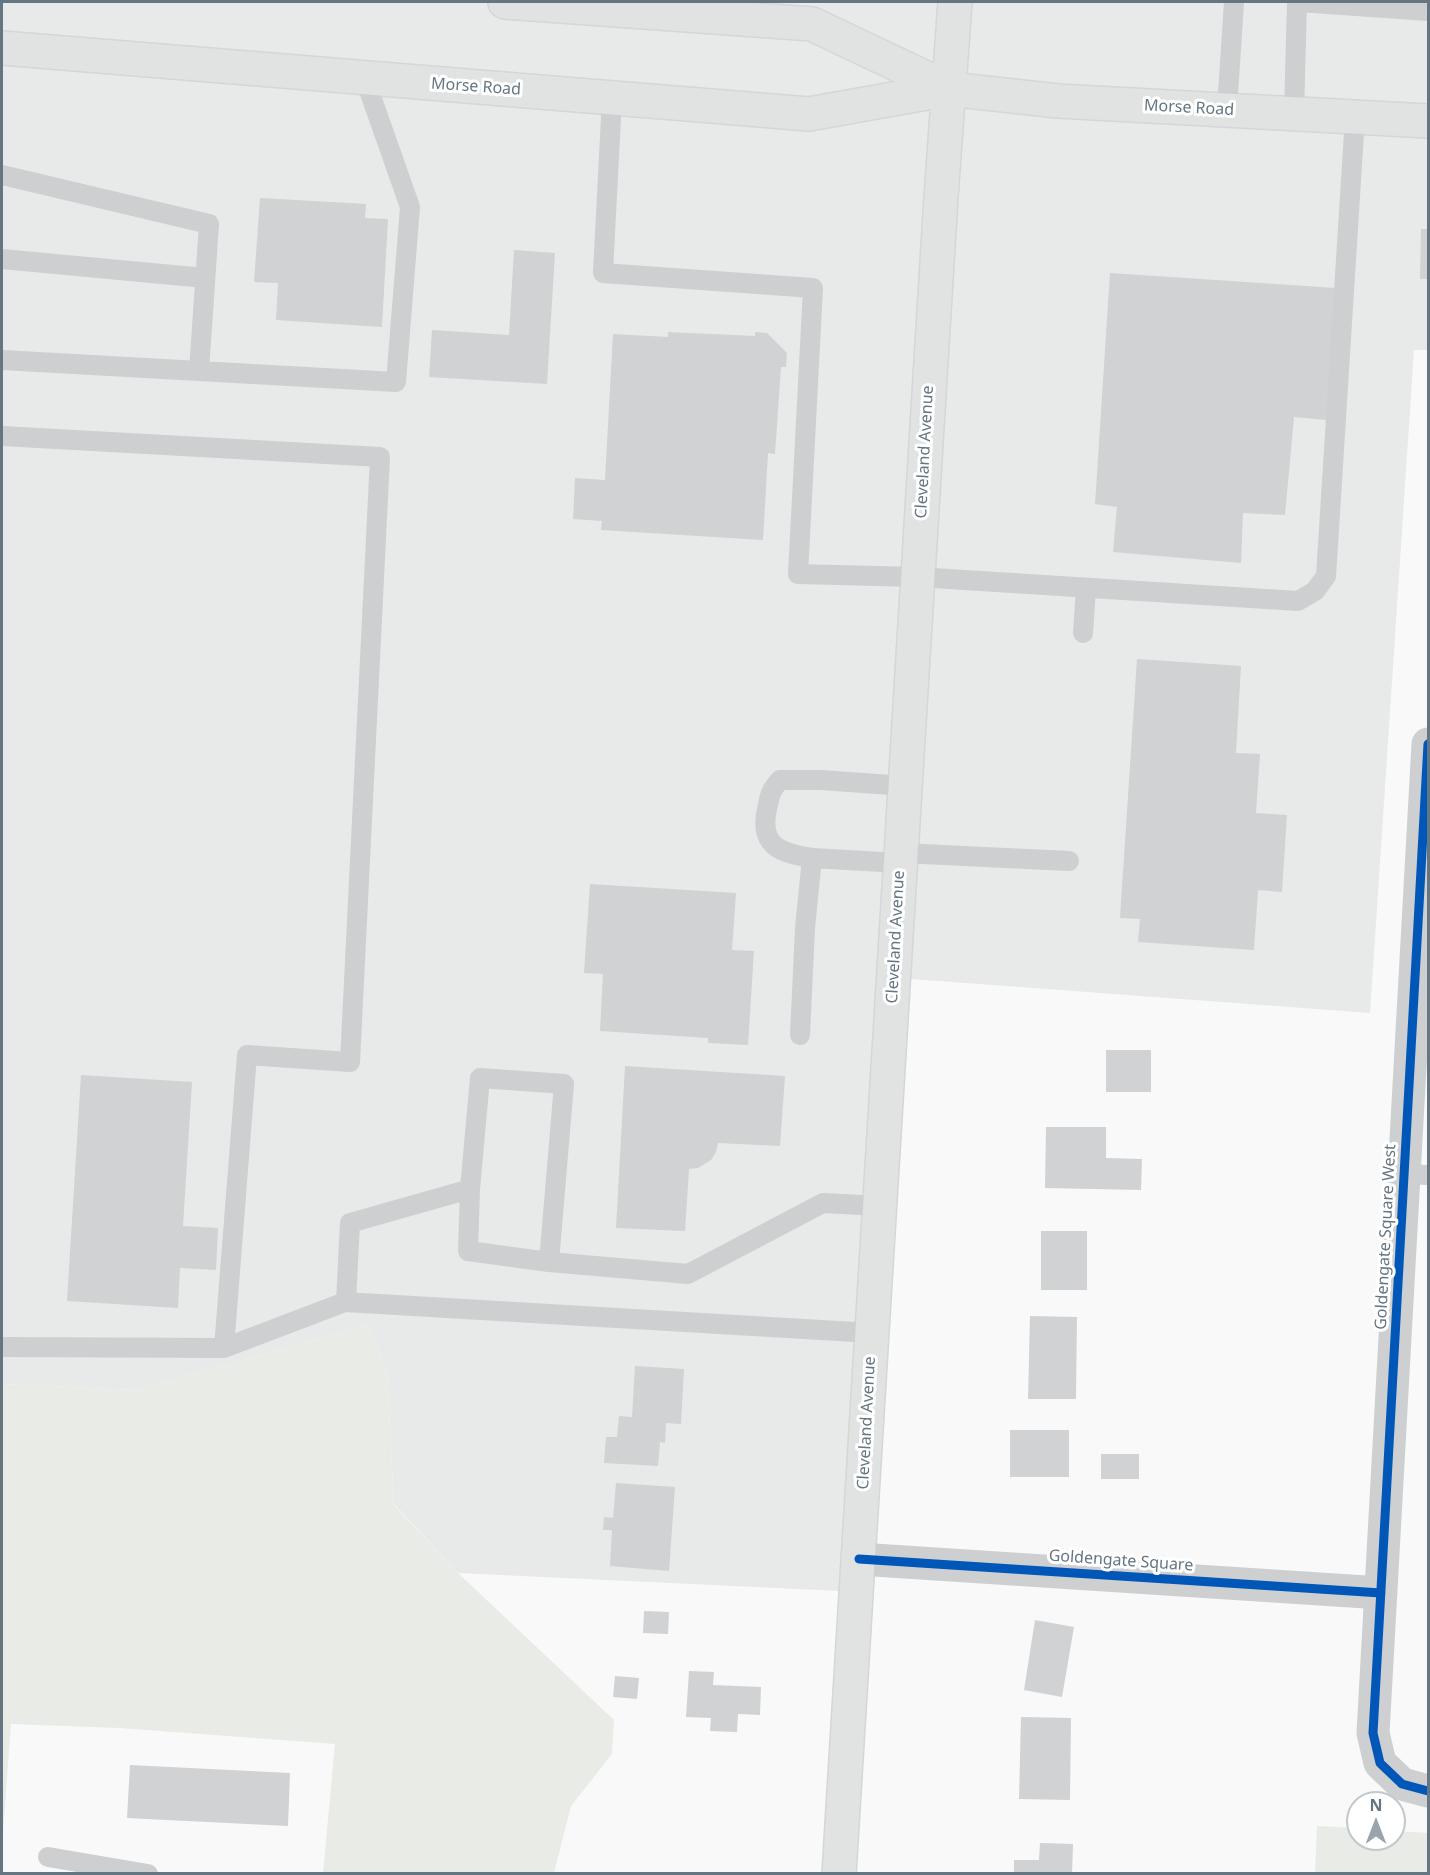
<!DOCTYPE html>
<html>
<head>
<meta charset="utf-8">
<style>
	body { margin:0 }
	#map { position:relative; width:1430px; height:1875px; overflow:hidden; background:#f9f9f9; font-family:"Noto Sans",sans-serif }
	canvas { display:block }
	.frame { position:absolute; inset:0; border:3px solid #657683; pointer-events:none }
	.north { position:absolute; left:1346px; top:1791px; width:60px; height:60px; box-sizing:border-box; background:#fff; border:2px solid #c1c8cd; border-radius:50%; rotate:0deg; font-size:16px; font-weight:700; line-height:24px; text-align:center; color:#657683 }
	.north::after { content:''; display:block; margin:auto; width:21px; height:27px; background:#99a4ac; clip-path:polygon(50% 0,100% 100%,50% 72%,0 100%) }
</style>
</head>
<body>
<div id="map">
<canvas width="1430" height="1875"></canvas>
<div class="frame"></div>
<div class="north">N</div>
</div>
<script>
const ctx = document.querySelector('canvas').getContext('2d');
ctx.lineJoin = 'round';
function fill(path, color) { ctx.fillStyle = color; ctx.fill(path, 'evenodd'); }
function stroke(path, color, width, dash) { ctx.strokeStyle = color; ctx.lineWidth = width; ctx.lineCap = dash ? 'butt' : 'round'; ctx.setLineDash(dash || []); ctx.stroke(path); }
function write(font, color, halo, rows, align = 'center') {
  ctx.font = font + ' "Noto Sans",sans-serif'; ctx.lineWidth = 6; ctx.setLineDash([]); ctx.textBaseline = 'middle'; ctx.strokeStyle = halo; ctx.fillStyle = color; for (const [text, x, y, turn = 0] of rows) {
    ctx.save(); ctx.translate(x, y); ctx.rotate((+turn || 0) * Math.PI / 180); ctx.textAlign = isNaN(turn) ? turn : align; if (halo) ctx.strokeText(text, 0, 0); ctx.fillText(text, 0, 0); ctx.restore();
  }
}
fill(new Path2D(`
	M2 2H1428V350H1414L1370 1013 898 978 861 1592 458 1573 394 1504 387 1371 367 1325 136 1390 2 1384Z`), '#e8e9e9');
fill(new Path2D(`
	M367 1325 387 1371 394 1505 458 1573 614 1720 612 1754 571 1806 554 1873H323L335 1744 120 1728 11 1724 2 1846V1384L136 1390Z
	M1317 1826 1358 1828V1839H1394V1831L1428 1833V1873H1315Z`), '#e8ebe6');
fill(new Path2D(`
	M260 198 366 204 365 218 388 219 382 327 276 320 278 283 254 282Z
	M1421 229H1428V279H1420Z
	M514 250 555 253 547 384 429 377 432 330 509 335Z
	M1110 273 1336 288 1327 420 1294 417 1285 515 1243 513 1241 563 1113 552 1117 507 1095 504Z
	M668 332 755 336V332L767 333 787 353 786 367H781L775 454 768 453 763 540 601 530 602 521 573 519 575 478 605 480 613 334 668 337Z
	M1137 659 1241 666 1236 753 1260 754 1256 813 1287 815 1282 892 1258 890 1254 950 1138 942 1140 919 1120 918Z
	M590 884 736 893 732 950 754 951 748 1045 708 1043V1038L600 1031 603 974 584 973Z
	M1106 1050H1151V1092H1106Z
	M625 1066 785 1076 780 1146 718 1143 716 1152 711 1160 698 1168 689 1169 685 1231 616 1228Z
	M81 1075 192 1082 183 1226 218 1228 216 1270 180 1268 178 1308 67 1301Z
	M1046 1127H1106V1158L1142 1159 1141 1190 1045 1188Z
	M1041 1231H1087V1290H1041Z
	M1030 1316 1077 1317 1076 1399H1028Z
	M635 1366 684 1369 681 1424 666 1423 665 1443 660 1442 658 1466 604 1463 606 1437H617L619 1416 632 1417Z
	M1010 1430H1069V1477H1010Z
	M1101 1454H1139V1479H1101Z
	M616 1483 675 1487 669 1571 610 1566 612 1530H603L604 1517 613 1518Z
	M644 1611 669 1612 668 1634 643 1633Z
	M1035 1620 1074 1627 1062 1697 1024 1690Z
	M689 1671 714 1672 713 1685 761 1687 760 1715 738 1714 737 1732 710 1731 711 1718 686 1717Z
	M615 1676 639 1678 637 1699 613 1697Z
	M1021 1717 1071 1718 1070 1800 1019 1799Z
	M130 1765 290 1773 288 1826 127 1818Z
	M1040 1843 1073 1844 1072 1874H1014V1860H1039Z`), '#d0d2d3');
const primary = new Path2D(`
	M505 2 812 24 949 89
	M2 48 809 114 949 89 1058 101 1428 121
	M839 1874 941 197 955 2`);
stroke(primary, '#d5d6d7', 36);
stroke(new Path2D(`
	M1299 2 1428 11
	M612 98 603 273 813 288 798 574 917 577 1298 601 1315 591 1326 576 1355 117
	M1227 110 1234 2
	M1294 114 1297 2
	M2 175 209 224 199 371 396 382 410 207 365 79
	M2 259 205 278
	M2 360 199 371
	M2 436 380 457 350 1062 247 1055 224 1348
	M1083 633 1086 588
	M901 853 1069 861
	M812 858C780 853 759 846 767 809 770 795 770 791 780 780H821L905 786
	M800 1035 805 928 812 858 900 863
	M1404 1174 1428 1175
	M470 1189 468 1251 549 1262
	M346 1302 350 1223 470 1189 480 1078 564 1084 549 1262 688 1274 823 1203 880 1206
	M2 1347 224 1348 345 1302 872 1333
	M48 1857 148 1874`), '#cecfd0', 20);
stroke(new Path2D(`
	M1428 744 1373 1733 1380 1763 1402 1784 1428 1791
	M859 1559 1381 1593`), '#cecfd0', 33);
stroke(primary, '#e1e2e2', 33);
stroke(new Path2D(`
	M1428 744 1373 1733 1380 1763 1402 1784 1428 1791
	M859 1559 1381 1593`), '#0057b8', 9);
write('16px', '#657683', '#fff', [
	["Morse Road",476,87,4],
	["Morse Road",1189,108,3],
	["Cleveland Avenue",925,452,-87],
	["Cleveland Avenue",896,937,-87],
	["Goldengate Square West",1386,1237,-87],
	["Cleveland Avenue",867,1423,-87],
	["Goldengate Square",1121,1561,4]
]);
</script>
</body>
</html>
